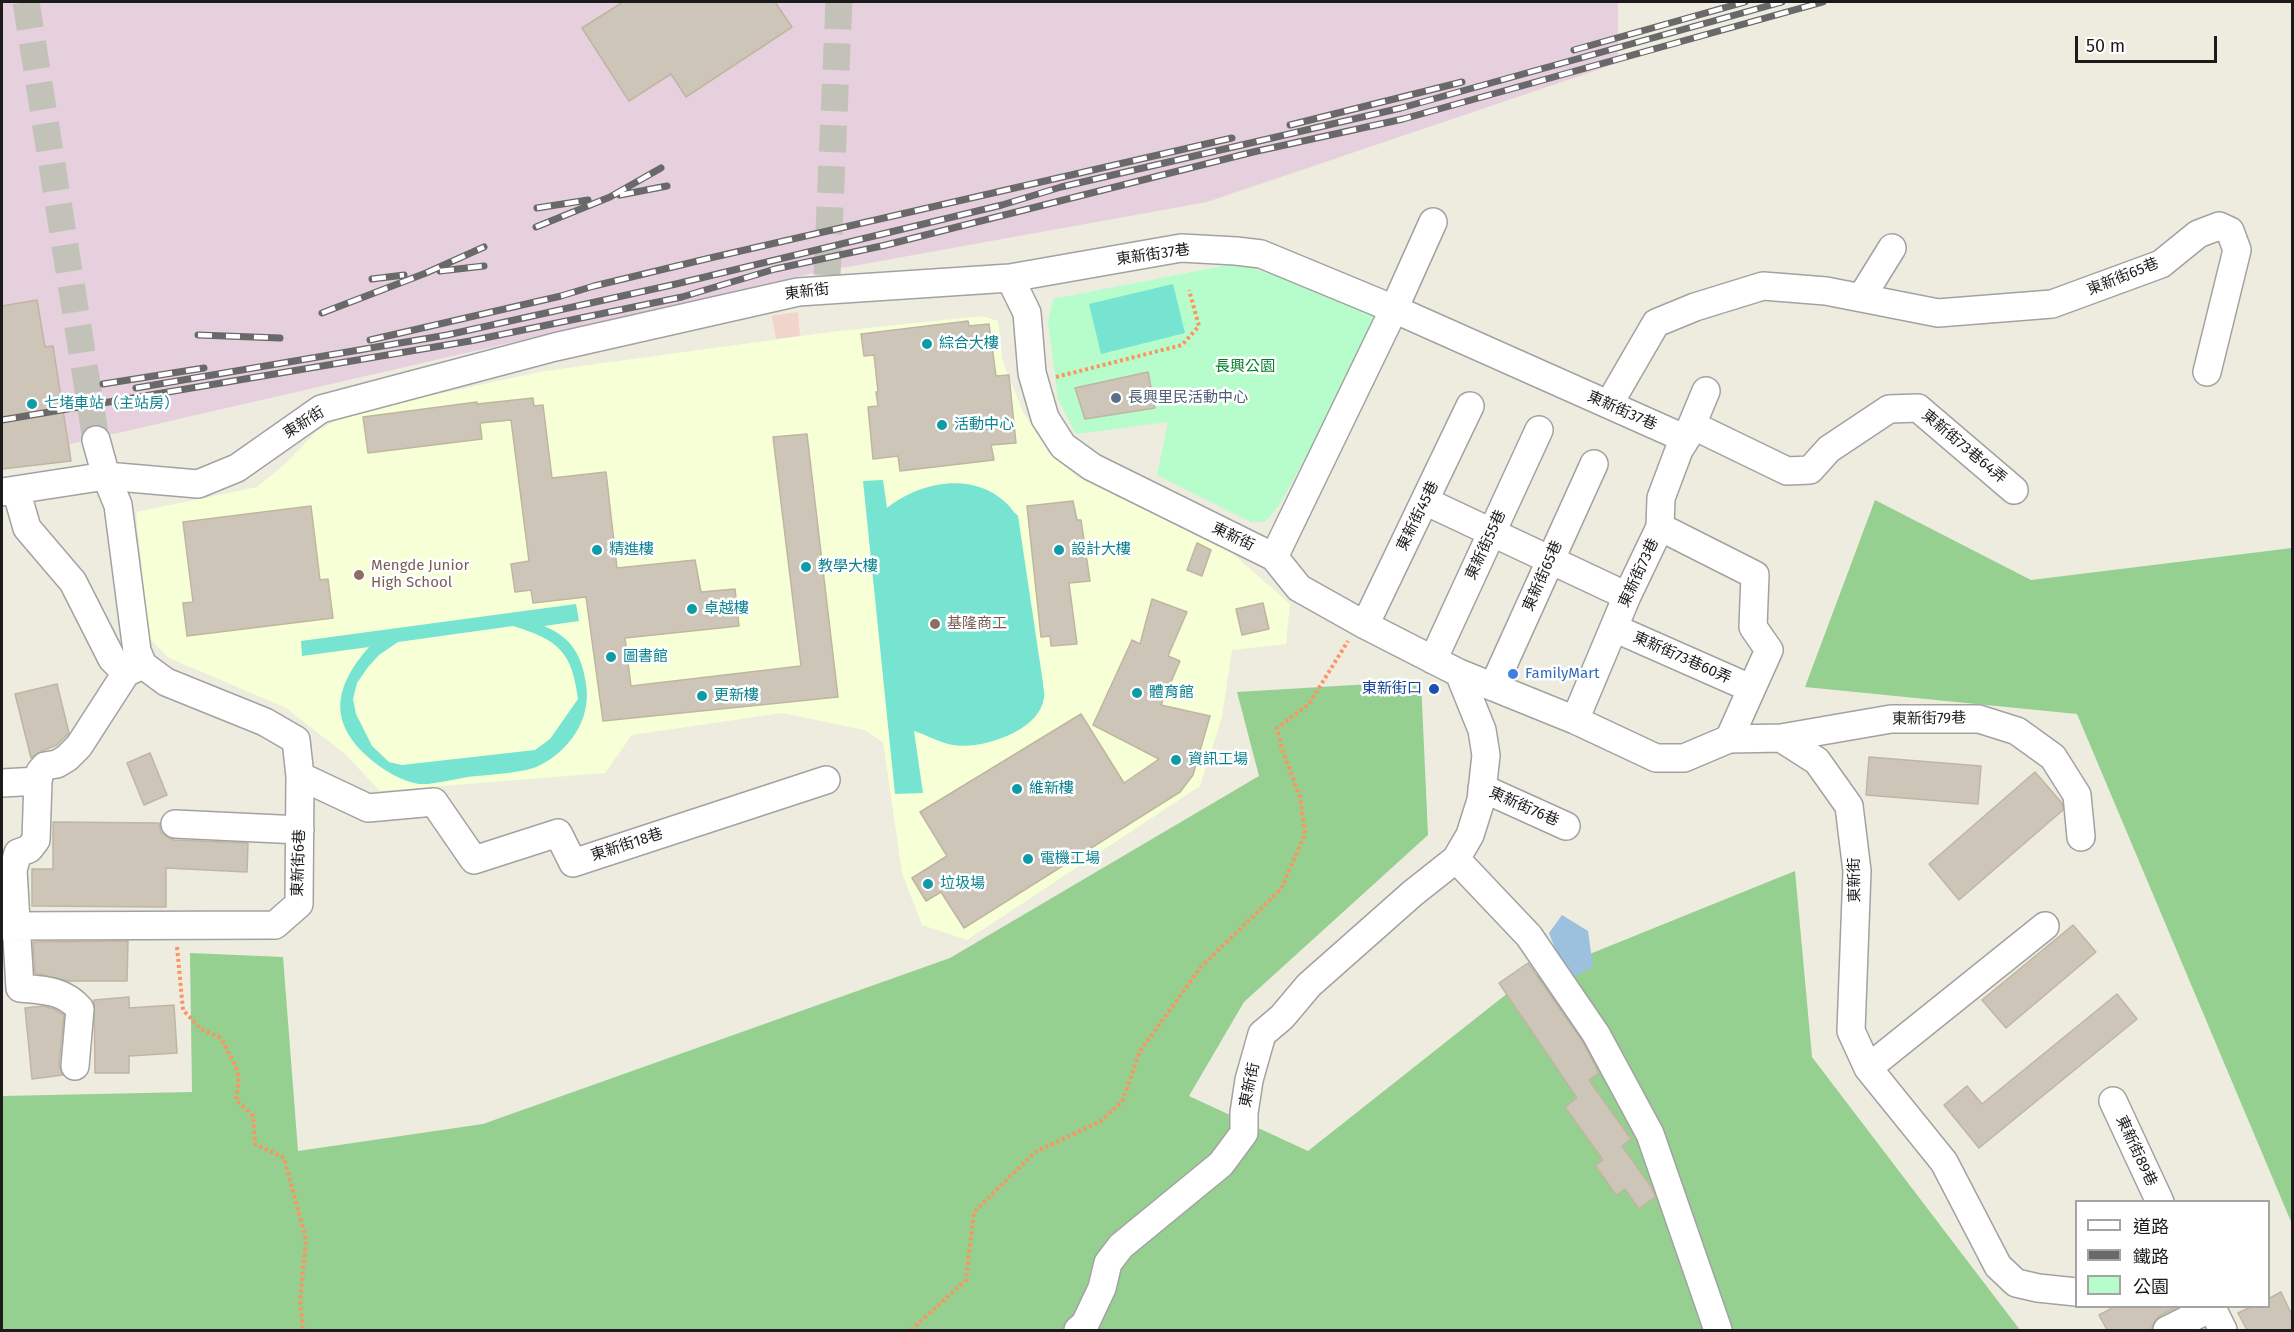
<!DOCTYPE html>
<html>
<head>
<meta charset="utf-8">
<style>
	body { margin:0 }
	#map { position:relative; width:2294px; height:1332px; overflow:hidden; background:#edecdf; font-family:"Fira Sans","Noto Sans TC",sans-serif }
	canvas { display:block }
	.frame { position:absolute; inset:0; border:3px solid #1b1b1b; pointer-events:none }
	.legend { position:absolute; left:2075px; top:1200px; width:195px; height:108px; box-sizing:border-box; background:#fff; border:2px solid #a4a4a4; margin:0; padding:8px 10px; list-style:none; font-size:18px; color:#1b1b1b }
	.legend li { display:flex; align-items:center; gap:12px; height:30px }
	.legend b { width:30px; border:2px solid #a4a4a4 }
	.scale { position:absolute; left:2075px; top:36px; width:142px; height:27px; box-sizing:border-box; border:3px solid #1b1b1b; border-top:0; padding-left:8px; font-size:18px; line-height:21px; white-space:nowrap; color:#1b1b1b; -webkit-text-stroke:4px #fff; paint-order:stroke }
</style>
</head>
<body>
<div id="map">
<canvas width="2294" height="1332"></canvas>
<div class="frame"></div>
<ul class="legend">
<li><b style="height:8px;background:#fff"></b>道路</li>
<li><b style="height:8px;background:#696969"></b>鐵路</li>
<li><b style="height:16px;background:#b6fdcb"></b>公園</li>
</ul>
<div class="scale">50 m</div>
</div>
<script>
const ctx = document.querySelector('canvas').getContext('2d');
ctx.lineJoin = 'round';
function fill(path, color) { ctx.fillStyle = color; ctx.fill(path, 'evenodd'); }
function stroke(path, color, width, dash) { ctx.strokeStyle = color; ctx.lineWidth = width; ctx.lineCap = dash ? 'butt' : 'round'; ctx.setLineDash(dash || []); ctx.stroke(path); }
function write(font, color, halo, rows, align = 'center') {
  ctx.font = font + ' "Fira Sans","Noto Sans TC",sans-serif'; ctx.lineWidth = 5; ctx.setLineDash([]); ctx.textBaseline = 'middle'; ctx.strokeStyle = halo; ctx.fillStyle = color; for (const [text, x, y, turn = 0] of rows) {
    ctx.save(); ctx.translate(x, y); ctx.rotate((+turn || 0) * Math.PI / 180); ctx.textAlign = isNaN(turn) ? turn : align; if (halo) ctx.strokeText(text, 0, 0); ctx.fillText(text, 0, 0); ctx.restore();
  }
}
fill(new Path2D(`
	M798 312 800 336 776 339 772 316Z`), '#f1d5cc');
fill(new Path2D(`
	M2 2H1618V63L1207 202 814 273 70 444 71 461 2 469Z`), '#e7d0de');
fill(new Path2D(`
	M982 316 998 321 1002 359 1023 412 1048 452 1078 477 1232 553 1290 604 1286 644 1232 650 1222 717 1200 786 967 940 922 925 902 873 883 742 864 730 782 713 632 735 605 773 380 791 345 754 286 708 169 658 149 638 136 512 257 487 285 464 316 432 349 413 545 371 838 331Z`), '#f6ffd6');
fill(new Path2D(`
	M1875 500 2031 580 2292 548V1224L2077 714 1805 687Z
	M1421 681 1428 835 1244 1002 1189 1096 1308 1151 1523 981 1795 871 1812 1057 2020 1330H2V1096L192 1092 190 953 283 957 298 1151 483 1124 950 958 1259 776 1237 692Z`), '#95d090');
fill(new Path2D(`
	M1238 263 1384 313 1280 504 1265 522H1251L1157 475 1168 422 1076 434 1058 399 1048 322 1053 299Z`), '#b6fdcb');
fill(new Path2D(`
	M1173 284 1185 333 1101 354 1089 304Z
	M883 480 887 508C919 482 972 471 1005 502 1010 506 1013 512 1018 516L1043 683C1043 688 1045 693 1044 697 1041 731 981 750 953 745 940 743 927 735 914 731L923 793 895 794 863 481Z
	M576 604 579 621 544 626C571 637 582 655 586 684 592 720 568 753 536 767 523 773 484 775 468 777 455 779 432 785 419 784 404 782 385 771 374 762 328 725 332 689 369 647L302 656 301 641ZM513 626C558 640 572 651 578 699L550 739 535 750 402 765 389 762 372 746 356 714 353 699 357 683 368 667 379 655 398 642Z`), '#76e4d1');
fill(new Path2D(`
	M1562 915 1588 931 1593 967 1567 980 1549 933Z`), '#9bc1df');
const building = new Path2D(`
	M623 2H775L792 27 686 97 671 74 629 101 582 28Z
	M37 300 45 347 53 346 71 461 2 469V306Z
	M968 321 969 326 989 324 996 376 1009 375 1016 443 991 445 994 460 900 471 898 456 873 459 868 407 878 406 876 392H878L874 355 864 356 861 334Z
	M1148 372 1155 408 1085 419 1075 388Z
	M533 398 534 406 543 405 552 478 606 472 617 568 695 560 701 592 735 589 739 626 625 638 631 686 801 666 773 437 807 434 838 697 603 721 586 597 533 603 531 590 515 592 511 564 529 561 511 420 480 423 482 439 368 453 363 417 477 402V404Z
	M1073 501 1077 520H1081L1090 581 1069 583 1077 644 1051 646 1050 636 1041 637 1027 506Z
	M311 506 320 580 328 579 333 618 187 636 183 603 193 602 183 522Z
	M1197 543 1211 550 1202 576 1187 570Z
	M1152 599 1187 612 1168 656 1180 661 1161 705 1210 716 1193 775 1180 792 964 928 941 892 926 901 912 878 947 856 920 812 1081 714 1124 783 1159 759 1093 725 1132 640 1140 644Z
	M1263 603 1269 629 1242 635 1236 609Z
	M57 684 69 733 57 745 42 751 31 758 15 694Z
	M150 753 167 795 144 805 127 763Z
	M1869 757 1981 766 1978 804 1866 795Z
	M2035 772 2062 803 2063 810 1959 900 1929 864Z
	M53 822 159 823 161 832 167 837 174 840 248 843 247 872 166 868V907L32 906V869H53Z
	M2073 925 2096 952 2006 1028 1982 1000Z
	M128 941 127 981H68L35 973 33 942Z
	M1528 963 1583 1042 1599 1073 1589 1080 1631 1139 1622 1146 1652 1188 1655 1197 1639 1209 1625 1189 1616 1195 1595 1165 1603 1160 1565 1107 1577 1098 1499 983Z
	M2117 994 2137 1019 1979 1148 1944 1105 1967 1086 1982 1104Z
	M129 997V1008L174 1005 177 1053 129 1056V1073H95L94 1000Z
	M43 1006 54 1009 64 1015 59 1065 63 1075 32 1079 25 1008Z
	M2281 1292 2292 1315V1330H2247L2238 1313 2253 1306H2268V1299Z
	M2116 1306H2179L2159 1316 2154 1322 2151 1330H2107L2099 1315Z`);
fill(building, '#cdc6b8');
stroke(building, '#c0b5a0', 1.5);
stroke(new Path2D(`
	M26 2 96 440
	M827 275 839 2`), '#c3c2b8', 27, [27, 14]);
const minor = new Path2D(`
	M1010 278 1027 313 1032 373 1045 418 1063 446 1092 467 1274 557 1299 588 1365 625 1459 673 1575 720 1656 758H1684L1729 739 1781 738 1817 761 1849 806 1857 871 1851 1031 1868 1068 1944 1162 1998 1266 2016 1283 2038 1288 2076 1292
	M1861 298 1892 248
	M1609 404 1656 323 1695 307 1763 286 1826 291 1938 313 2052 304 2161 264 2198 234 2219 226 2230 231 2237 250 2207 372
	M1692 425 1787 471 1810 470 1829 449 1889 409 1918 408 2014 490
	M16 490 27 528 73 582 112 659 126 673
	M2 492 106 476 198 484 237 468 321 409 555 347 798 292 1010 278 1181 248 1236 251 1261 254 1394 309 1686 439
	M1425 501 1627 596
	M1660 527 1755 575 1753 627 1769 650 1729 739
	M1274 557 1394 309 1433 222
	M1365 625 1470 406
	M1614 628 1750 688
	M1433 660 1539 430
	M1493 687 1594 464
	M1575 720 1627 596 1660 527 1661 498 1679 450 1686 439 1706 391
	M1781 738 1891 719H1979L2017 731 2053 757 2077 795 2081 837
	M300 776 368 808 434 802 474 860 558 833 573 863 826 780
	M38 781 36 840 29 849 18 853 13 870 20 988C44 990 64 990 80 1009L75 1066
	M2 783 38 781 40 772 45 766 57 764 67 758 79 746 126 673 142 665
	M1482 788 1566 826
	M175 824 300 830
	M1456 859 1529 936 1596 1034 1650 1134 1718 1330
	M2 926 275 925 299 904 300 776 296 740 265 722 166 682 143 665 137 651 118 505 106 476 96 440
	M1868 1068 2045 926
	M2113 1101 2160 1202
	M2211 1306 2223 1330
	M1078 1330 1085 1324 1102 1288 1108 1263 1121 1246 1221 1164 1244 1133V1113L1249 1080 1262 1034 1282 1017 1309 985 1413 893 1456 859 1470 835 1481 800 1486 755 1482 730 1459 673
	M2167 1330 2211 1308`);
stroke(minor, '#a2a2a2', 30);
stroke(new Path2D(`
	M1056 377 1182 345 1199 326 1189 290
	M177 947 183 1010 201 1029 221 1038 236 1067 239 1078 236 1100 253 1116 255 1144 284 1158 306 1239 300 1301 303 1330
	M911 1330 966 1280 974 1212 1035 1152 1099 1122 1122 1102 1140 1051 1201 967 1281 889 1305 834 1300 797 1282 749 1277 728 1309 704 1348 641`), '#ff925e', 4, [3, 3]);
stroke(minor, '#fff', 27);
const rail = new Path2D(`
	M1574 50 1745 2
	M1290 125 1462 82
	M620 195 667 186
	M537 208 588 200
	M536 227 610 197 661 168
	M440 271 484 266
	M372 279 404 275
	M322 313 426 273 484 247
	M198 335 280 338
	M370 340 561 296 594 286 710 258 1232 138
	M103 384 204 368
	M136 388 447 335 676 284 1002 205 1061 187 1401 108 1782 2
	M2 420 470 341 682 297 775 269 886 245 1253 152 1403 119 1823 2`);
stroke(rail, '#696969', 7);
stroke(rail, '#fff', 4.5, [14]);
for (const [x, y, r, color] of [
	[927,344,6,"#0f9aa8"],
	[1116,398,6,"#5c6f8a"],
	[32,404,6,"#0f9aa8"],
	[942,425,6,"#0f9aa8"],
	[597,550,6,"#0f9aa8"],
	[1059,550,6,"#0f9aa8"],
	[806,567,6,"#0f9aa8"],
	[359,575,6,"#8d6e63"],
	[692,609,6,"#0f9aa8"],
	[935,624,6,"#8d6e63"],
	[611,657,6,"#0f9aa8"],
	[1513,674,6,"#3f7fe0"],
	[1434,689,6,"#1a4fb4"],
	[1137,693,6,"#0f9aa8"],
	[702,696,6,"#0f9aa8"],
	[1176,760,6,"#0f9aa8"],
	[1017,789,6,"#0f9aa8"],
	[1028,859,6,"#0f9aa8"],
	[928,884,6,"#0f9aa8"]
]) { const dot = new Path2D(); dot.arc(x, y, r, 0, 2 * Math.PI); ctx.fillStyle = color; ctx.fill(dot); stroke(dot, '#fff', 2); }
write('15px', '#1b1b1b', '#fff', [
	["東新街37巷",1153,255,-8],
	["東新街65巷",2123,277,-22],
	["東新街",807,292,-7],
	["東新街37巷",1622,411,24],
	["東新街",304,423,-32],
	["東新街73巷64弄",1964,447,40],
	["東新街45巷",1418,516,-64],
	["東新街",1233,537,26],
	["東新街55巷",1486,545,-65],
	["東新街73巷",1639,573,-65],
	["東新街65巷",1543,576,-66],
	["東新街73巷60弄",1682,658,24],
	["東新街79巷",1929,719,-1],
	["東新街76巷",1524,807,24],
	["東新街18巷",627,845,-18],
	["東新街6巷",299,863,-88],
	["東新街",1855,880,-91],
	["東新街",1250,1085,-78],
	["東新街89巷",2136,1151,65]
]);
write('15px', '#0d838f', '#fff', [
	["綜合大樓",939,344],
	["七堵車站（主站房）",44,404],
	["活動中心",954,425],
	["精進樓",609,550],
	["設計大樓",1071,550],
	["教學大樓",818,567],
	["卓越樓",704,609],
	["圖書館",623,657],
	["體育館",1149,693],
	["更新樓",714,696],
	["資訊工場",1188,760],
	["維新樓",1029,789],
	["電機工場",1040,859],
	["垃圾場",940,884]
], 'left');
write('15px', '#037e28', '#fff', [
	["長興公園",1245,367]
]);
write('15px', '#4e5e75', '#fff', [
	["長興里民活動中心",1128,398]
], 'left');
write('15px', '#785e54', '#fff', [
	["Mengde Junior",371,566],
	["High School",371,583],
	["基隆商工",947,624]
], 'left');
write('15px', '#366cbe', '#fff', [
	["FamilyMart",1525,674]
], 'left');
write('15px', '#164399', '#fff', [
	["東新街口",1422,689]
], 'right');
</script>
</body>
</html>
